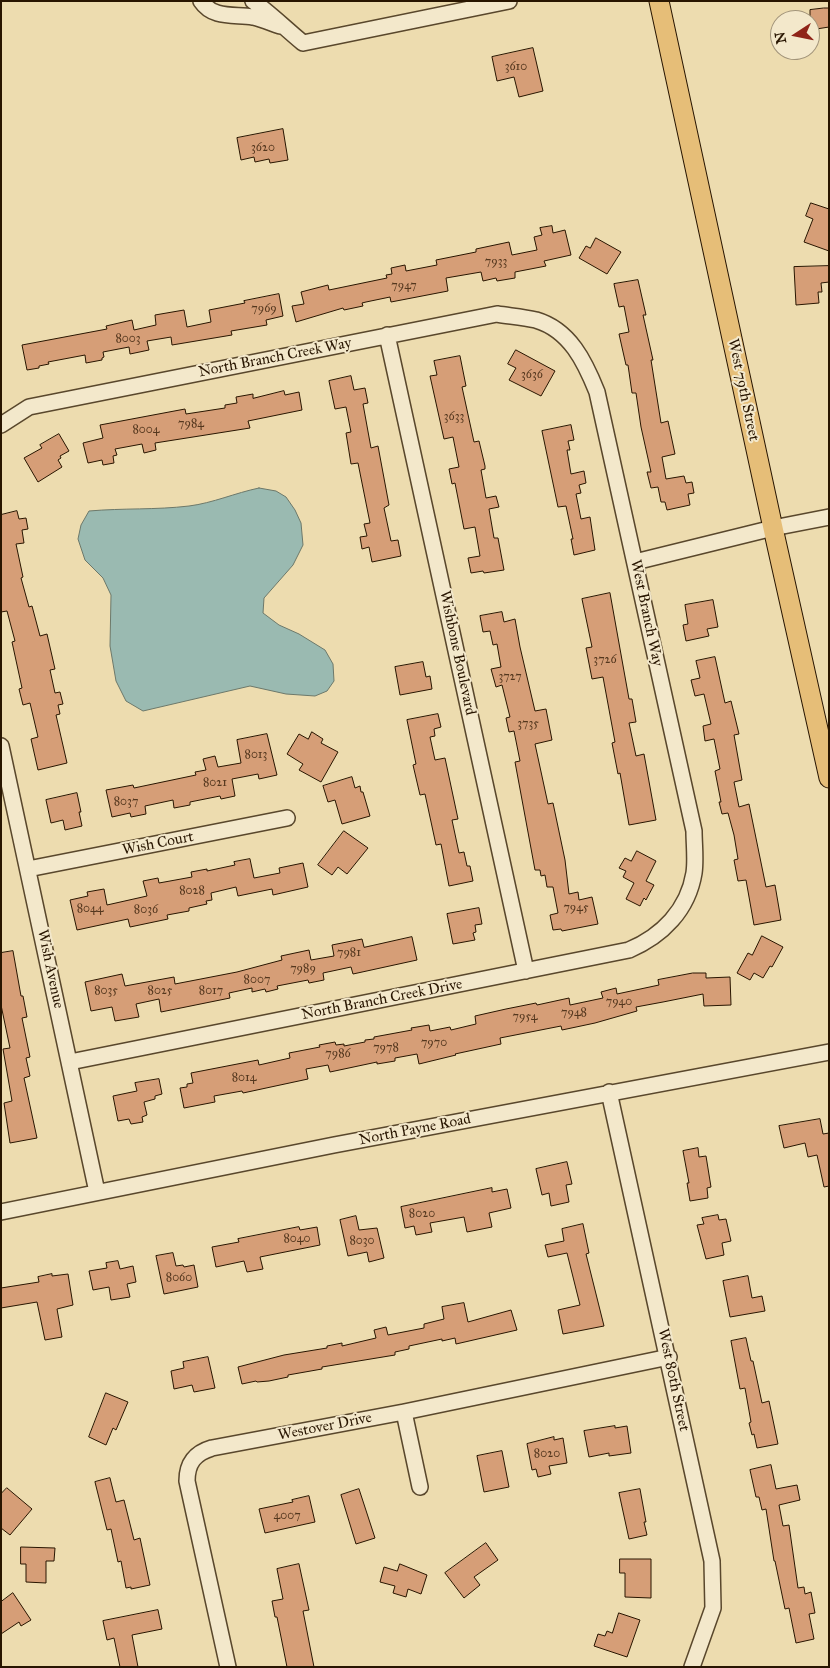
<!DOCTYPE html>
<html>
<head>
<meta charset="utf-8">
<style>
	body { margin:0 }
	#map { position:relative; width:830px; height:1668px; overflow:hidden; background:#eddcaf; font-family:"IM FELL Great Primer",serif }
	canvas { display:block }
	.frame { position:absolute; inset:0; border:2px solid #281500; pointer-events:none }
	.north { position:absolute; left:770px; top:10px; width:50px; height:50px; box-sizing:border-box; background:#f3e8cb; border:1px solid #a2947a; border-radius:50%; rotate:259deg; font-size:14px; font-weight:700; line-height:20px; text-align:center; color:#281500 }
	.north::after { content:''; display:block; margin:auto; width:18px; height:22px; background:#8f2418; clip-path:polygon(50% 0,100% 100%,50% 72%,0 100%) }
</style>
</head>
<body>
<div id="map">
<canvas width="830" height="1668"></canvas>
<div class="frame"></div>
<div class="north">N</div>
</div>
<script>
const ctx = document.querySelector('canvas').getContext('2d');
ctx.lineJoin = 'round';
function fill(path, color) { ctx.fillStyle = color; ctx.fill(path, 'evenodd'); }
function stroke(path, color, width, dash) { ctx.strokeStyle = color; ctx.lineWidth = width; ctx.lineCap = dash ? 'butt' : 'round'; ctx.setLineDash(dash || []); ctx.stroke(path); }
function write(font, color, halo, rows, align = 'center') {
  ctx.font = font + ' "IM FELL Great Primer",serif'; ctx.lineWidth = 4; ctx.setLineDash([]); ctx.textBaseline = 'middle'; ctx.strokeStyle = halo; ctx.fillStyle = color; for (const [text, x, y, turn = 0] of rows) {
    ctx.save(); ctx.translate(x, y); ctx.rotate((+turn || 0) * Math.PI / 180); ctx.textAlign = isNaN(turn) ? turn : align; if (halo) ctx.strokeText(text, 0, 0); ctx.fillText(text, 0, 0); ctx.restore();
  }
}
const water = new Path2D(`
	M259 488 276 491 286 497 295 510 301 523 303 545 293 565 264 598 263 613 279 625 299 634 325 650 333 664 334 681 327 691 315 696 286 694 250 686 143 711 126 701 116 681 110 646 111 595 103 578 85 560 78 539 81 525 89 511C123 508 156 510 189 506 213 503 235 493 259 488Z`);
fill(water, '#9abab1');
stroke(water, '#6c786a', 1);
const building = new Path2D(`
	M824 8H829V27L810 30V10Z
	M533 48 543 91 519 97 514 77 497 81 492 57Z
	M283 129 288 160 270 163 269 159 255 162 254 157 241 160 237 138Z
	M811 203 829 209V251L804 242 813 219 806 216Z
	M552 226 553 233 565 230 571 255 544 261 546 266 515 272V278L497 281 496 278 483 281 481 272 446 278 448 291 391 302 390 297 366 302 362 303 363 306 344 310 343 308 296 322 292 306 304 304 301 292 328 285 329 290 387 278 386 275 392 274 391 268 405 265 406 271 437 265 436 260 476 252V249L509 242 512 255 537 250 534 237 542 235 540 228Z
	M596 238 621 252 607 274 579 258 586 246 590 248Z
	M829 266V282L821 283 822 292H818L819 303 796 305 794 267Z
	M638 280 646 315H643L653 360H651L661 423 668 421 675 454 662 457 666 479 684 476 686 483 692 482 694 493 688 494 690 505 667 510 665 502H661L658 487 651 488 647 472H651L641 427 636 393H632L628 365H626L619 334 629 332 624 306 619 307 614 284Z
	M279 294 283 316 266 320 267 325 231 331 232 335 172 345 171 337 147 341 149 350 130 354 129 347 103 352 104 357 102 358V360L86 363 85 355 48 362 49 364 39 366V368L27 370 22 345 107 329 106 326 132 320 134 330 156 325 155 315 184 310 187 327 211 322 209 310 245 303 244 301Z
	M516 350 555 371 541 396 509 380 516 368 508 364Z
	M460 356 466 386 462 387 474 442 479 441 485 466V469L481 470 486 498 496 496 499 507 489 509 494 538H498L504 570 484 573 483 571 471 573 468 558 480 556 475 527 464 529 455 483 452 484 449 469 459 467 453 437 444 439 430 376 437 375 434 361Z
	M351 376 354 390 365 388 368 403 363 404 371 448 378 446 389 505 384 508 391 541 398 540 401 556 372 562 369 547 362 549 360 537 367 536 364 524 370 523 358 463 351 464 346 433 351 432 346 407 335 409 329 381Z
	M284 391 285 395 299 392 302 410 248 421 250 428 155 443 156 450 144 453 142 444 115 449 117 455 113 456 114 463 103 465 102 460 88 463 83 443 103 438 100 425 185 409 186 414 225 408V405L237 403 236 397 253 394V398Z
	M571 425 574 440 568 441 570 450H567L571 474 584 471 586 483 579 485 581 493 576 494 581 519 590 517 595 550 574 555 571 539H573L566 506 558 507 542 431Z
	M59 434 69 451 60 456 61 458 58 460 62 467 38 482 24 458 42 448 40 445Z
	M17 511 19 519 26 518 28 529 22 530 24 543 16 544 23 577 21 578 29 607 32 606 40 636 47 634 55 669 50 670 55 693 60 692 63 704 58 705 60 714 56 715 67 763 38 770 31 739 38 737 30 703 23 705 19 689 22 688 12 642 15 641 7 611 1 612V515Z
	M610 593 629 699H632L636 722 629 723 636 756 644 754 656 820 629 825 620 773 618 774 612 743 615 742 603 677 592 679 586 648 592 647 582 599Z
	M713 600 718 627 707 629 709 636 686 641 683 625 688 624 685 605Z
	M502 612 504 622 515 619 520 647 535 711 546 709 552 740 535 744 548 804 553 803 565 860 569 894 578 892 579 900 592 897 598 924 562 931 561 929 553 930 550 915 558 913 553 887H547L545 875 541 876 540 870H535L515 762 520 761 514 731 509 732 506 718 510 717 502 685 496 687 491 669 501 667 497 644 493 645 490 631 483 632 480 616Z
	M715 657 725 703 731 701 739 734 734 735 742 780 734 782 739 807 749 804 766 887 775 885 781 920 754 925 746 880 738 881 734 860 738 859 734 835 728 813 722 814 719 802H721L715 771 720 769 714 739 705 741 703 726 711 724 704 694 695 696 691 680 700 678 696 661Z
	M423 662 426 677 430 676 432 689 400 695 395 667Z
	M438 714 441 727 434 729 435 736 430 737 435 760 445 758 458 819 452 820 459 853 464 852 467 866H470L473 881 449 886 441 844 436 845 425 794 420 795 413 765 416 764 407 720Z
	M312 732 323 739 321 743 338 752 321 782 299 770 303 764 287 754 299 734 308 739Z
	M267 734 277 775 259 779 258 774 232 779 235 796 221 799 220 796 190 802V805L174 808 173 800 145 806 146 814 131 817 130 813 112 817 106 790 133 785 134 788 196 775 195 772 206 770 203 759 215 756 218 767 241 763 237 740Z
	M352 777 355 788 360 786 361 792H363L370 816 342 824 335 800 328 802 323 786Z
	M77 793 81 812H79L82 826 65 830 63 820 51 823 46 800Z
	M344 831 368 848 347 874 338 867 332 875 318 865Z
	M637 851 656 861 646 881 654 885 646 900 644 898 640 906 626 899 634 883 623 877 626 871 619 868 625 858 631 861Z
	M250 859 254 878 280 873 279 868 303 863 308 887 273 895 272 889 238 896 236 887 211 893 212 900 206 901 207 904 189 908V911L167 915 168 919 130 927 128 919 77 930 70 900 88 896 87 892 104 889 107 905 147 896 143 881 158 878 159 883 192 877 191 872 207 869V871L235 865 234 862Z
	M479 908 482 924 475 925 476 932 473 933 475 940 453 944 447 914Z
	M762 936 783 947 772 967 770 966 763 978 754 973 750 980 737 973 748 953 752 955Z
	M412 937 417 960 353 974 351 967 323 973 324 980 309 983 308 980 277 986 278 989 266 992 265 989 252 992V988L229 993 230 998 161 1012 159 999 136 1004 139 1017 115 1021 112 1007 91 1011 85 982 122 974 125 986 174 977 175 984 237 972 282 960 281 956 309 950 311 960 334 956 332 945 362 939 364 947Z
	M13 951 21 996H23L27 1017 22 1018 30 1057 26 1058 30 1076 24 1078 37 1138 10 1143 4 1103 12 1101 3 1049 10 1048 1 1005V953Z
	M693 973H706V978L730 977 731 1005 704 1006 703 994 663 1002 636 1007 637 1011 595 1023 562 1030 561 1026 500 1038 501 1044 455 1054 456 1055 419 1064 417 1054 395 1058V1061L377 1064V1062L330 1072 328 1065 306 1069 308 1079 243 1093 242 1091 214 1096 215 1102 184 1108 180 1088 187 1087V1084L193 1083 191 1073 258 1060 259 1065 290 1058 289 1053 320 1047 319 1045 335 1042 336 1045 344 1044V1046L365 1042V1040L374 1039V1037L412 1030 411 1028 429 1025 430 1031 450 1027 451 1030 476 1024 475 1016 506 1009 536 1003 537 1005 569 998 570 1005 603 998 601 992 616 988 617 994 659 985 658 980Z
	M159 1079 162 1094 155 1096V1099L144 1102 147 1115 142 1117 143 1122 131 1124 129 1119 118 1121 113 1096 137 1091 135 1083Z
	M820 1119 823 1134 829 1133V1186L824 1187 817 1155 808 1157 805 1143 784 1148 779 1126Z
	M698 1148 699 1157 706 1156 711 1187 707 1188 708 1198 690 1201 687 1183H689L683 1151Z
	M567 1162 572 1184 566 1185 569 1202 551 1206 549 1193 542 1195 536 1169Z
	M492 1188V1192L507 1189 511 1208 489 1213 492 1227 467 1232 464 1217 430 1223 432 1232 416 1235 414 1226 405 1228 401 1207Z
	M718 1215 719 1220 726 1219 731 1241 722 1243 724 1255 706 1259 697 1225 704 1224 702 1218Z
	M356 1216 359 1230 377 1228 384 1258 369 1262 367 1252 348 1256 340 1220Z
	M583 1224 589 1253 586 1254 604 1326 563 1334 558 1310 580 1305 567 1253 548 1257 545 1245 564 1241 562 1229Z
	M299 1227 300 1230 317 1227 320 1245 260 1257 263 1269 247 1272 244 1261 216 1267 212 1247 239 1242 238 1239Z
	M173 1253 176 1266 183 1265 184 1267 194 1265 198 1287 164 1294 156 1256Z
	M118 1261 120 1269 133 1266 136 1282 127 1284 130 1297 111 1300 109 1287 93 1290 89 1271 107 1268 106 1263Z
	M52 1274V1276L68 1274 73 1305 57 1309 62 1337 45 1340 37 1302 1 1308V1288L39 1282 38 1277Z
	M748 1276 752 1298 762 1296 765 1311 730 1317 723 1281Z
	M464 1303 468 1322 511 1310 517 1330 456 1344 455 1338 442 1341V1339L409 1346V1349L395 1352V1355L322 1367V1369L288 1375V1377L269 1381 257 1382 256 1381 242 1384 238 1367 284 1355 327 1348V1346L342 1343V1346L376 1338 374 1330 386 1327 388 1335 424 1328V1324L444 1319 442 1307Z
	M746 1338 751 1361H753L762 1403 769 1401 778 1444 757 1448 754 1434 752 1435 749 1423 751 1422 745 1388 740 1389 731 1341Z
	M208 1357 215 1388 194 1392 192 1385 174 1389 171 1371 184 1368 183 1362Z
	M106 1393 128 1402 116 1430 113 1428 106 1445 89 1437Z
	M615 1426V1428L627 1426 631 1453 609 1456V1453L589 1457 584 1431Z
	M554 1437V1440L563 1438 567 1463 549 1466 551 1474 538 1477 536 1469 532 1470 527 1444Z
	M502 1451 509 1487 484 1492 477 1456Z
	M771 1465 776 1489 797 1485 800 1500 779 1505 783 1526 789 1525 798 1588 804 1587 805 1594 811 1592 815 1613 809 1614 814 1639 796 1643 789 1608 785 1609 775 1561H774L766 1509 762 1510 759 1497H756L750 1470Z
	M110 1478 116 1502 124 1500 134 1540 140 1538 150 1585 131 1589V1587L126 1588 121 1561 118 1562 111 1529 107 1530 95 1482Z
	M7 1488 32 1509 10 1535 1 1528V1494Z
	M359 1489 375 1538 356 1544 341 1495Z
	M640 1489 646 1522H644L647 1535 629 1539 619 1493Z
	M309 1496 315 1522 265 1533 259 1509 293 1502 292 1500Z
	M486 1543 498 1560 474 1577 480 1585 464 1598 445 1573Z
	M21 1547 55 1548 54 1561H46V1583L26 1582V1564H21Z
	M620 1559H651V1598L625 1597V1573H620Z
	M299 1564 309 1610 303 1611 314 1667H287L277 1617H275L272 1601 283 1599 277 1569Z
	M400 1564 427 1575 421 1594 408 1589 406 1597 393 1593 395 1586 380 1582 384 1567 397 1571Z
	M13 1593 31 1620 21 1626 19 1622 1 1634V1602Z
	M158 1610 162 1629 132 1635 138 1667H120L114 1638 107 1640 103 1621Z
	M619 1613 640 1620 627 1657 594 1646 598 1634 605 1636 607 1631 612 1633Z`);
fill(building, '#d69e77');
stroke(building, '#281500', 1);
const minor = new Path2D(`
	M201 1C213 19 234 14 253 17 262 19 271 23 280 26
	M253 1C271 14 286 29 303 43L509 1
	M387 335 526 971
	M1 425 29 407 497 314C509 316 523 317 536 320 570 330 585 362 597 392L694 831C694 844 696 860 694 873 688 910 662 936 629 950L70 1062
	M635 562 773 528 829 517
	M1 746 97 1192
	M28 869 287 818
	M609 1092 712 1561 713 1608 692 1667
	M1 1212 334 1145 829 1052
	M404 1412 420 1487
	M228 1667 187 1481C187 1463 195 1453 212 1448L404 1412 669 1357`);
const major = new Path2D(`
	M659 1 773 528 829 778`);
stroke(minor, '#59472c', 18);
stroke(major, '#281500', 21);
stroke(minor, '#f3e8cb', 15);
stroke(major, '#e6be78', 19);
write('12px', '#54371e', null, [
	["3610",516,67],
	["3620",263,148],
	["7933",496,262],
	["7947",404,286],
	["7969",264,309],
	["8003",128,339],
	["3636",532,375],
	["3633",454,417],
	["7984",191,424],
	["8004",146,430],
	["3726",605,660],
	["3727",510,677],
	["3735",528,724],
	["8013",256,755],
	["8021",215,783],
	["8037",126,802],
	["8028",192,891],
	["7945",576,908],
	["8044",90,909],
	["8036",146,910],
	["7981",349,953],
	["7989",303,969],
	["8007",257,980],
	["8035",106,991],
	["8025",160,991],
	["8017",211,991],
	["7940",619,1002],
	["7948",574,1013],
	["7954",525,1017],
	["7970",434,1043],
	["7978",386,1048],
	["7986",338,1054],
	["8014",244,1078],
	["8020",422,1214],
	["8040",297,1239],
	["8030",362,1241],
	["8060",179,1278],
	["8020",547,1454],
	["4007",287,1516]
]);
write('15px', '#281500', '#f3e8cb', [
	["North Branch Creek Way",275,358,-11],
	["West 79th Street",743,390,78],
	["West Branch Way",646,613,78],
	["Wishbone Boulevard",457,653,78],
	["Wish Court",158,844,-11],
	["Wish Avenue",50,969,78],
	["North Branch Creek Drive",382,1000,-11],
	["North Payne Road",415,1130,-11],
	["West 80th Street",673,1380,78],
	["Westover Drive",325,1427,-11]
]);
</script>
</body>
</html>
